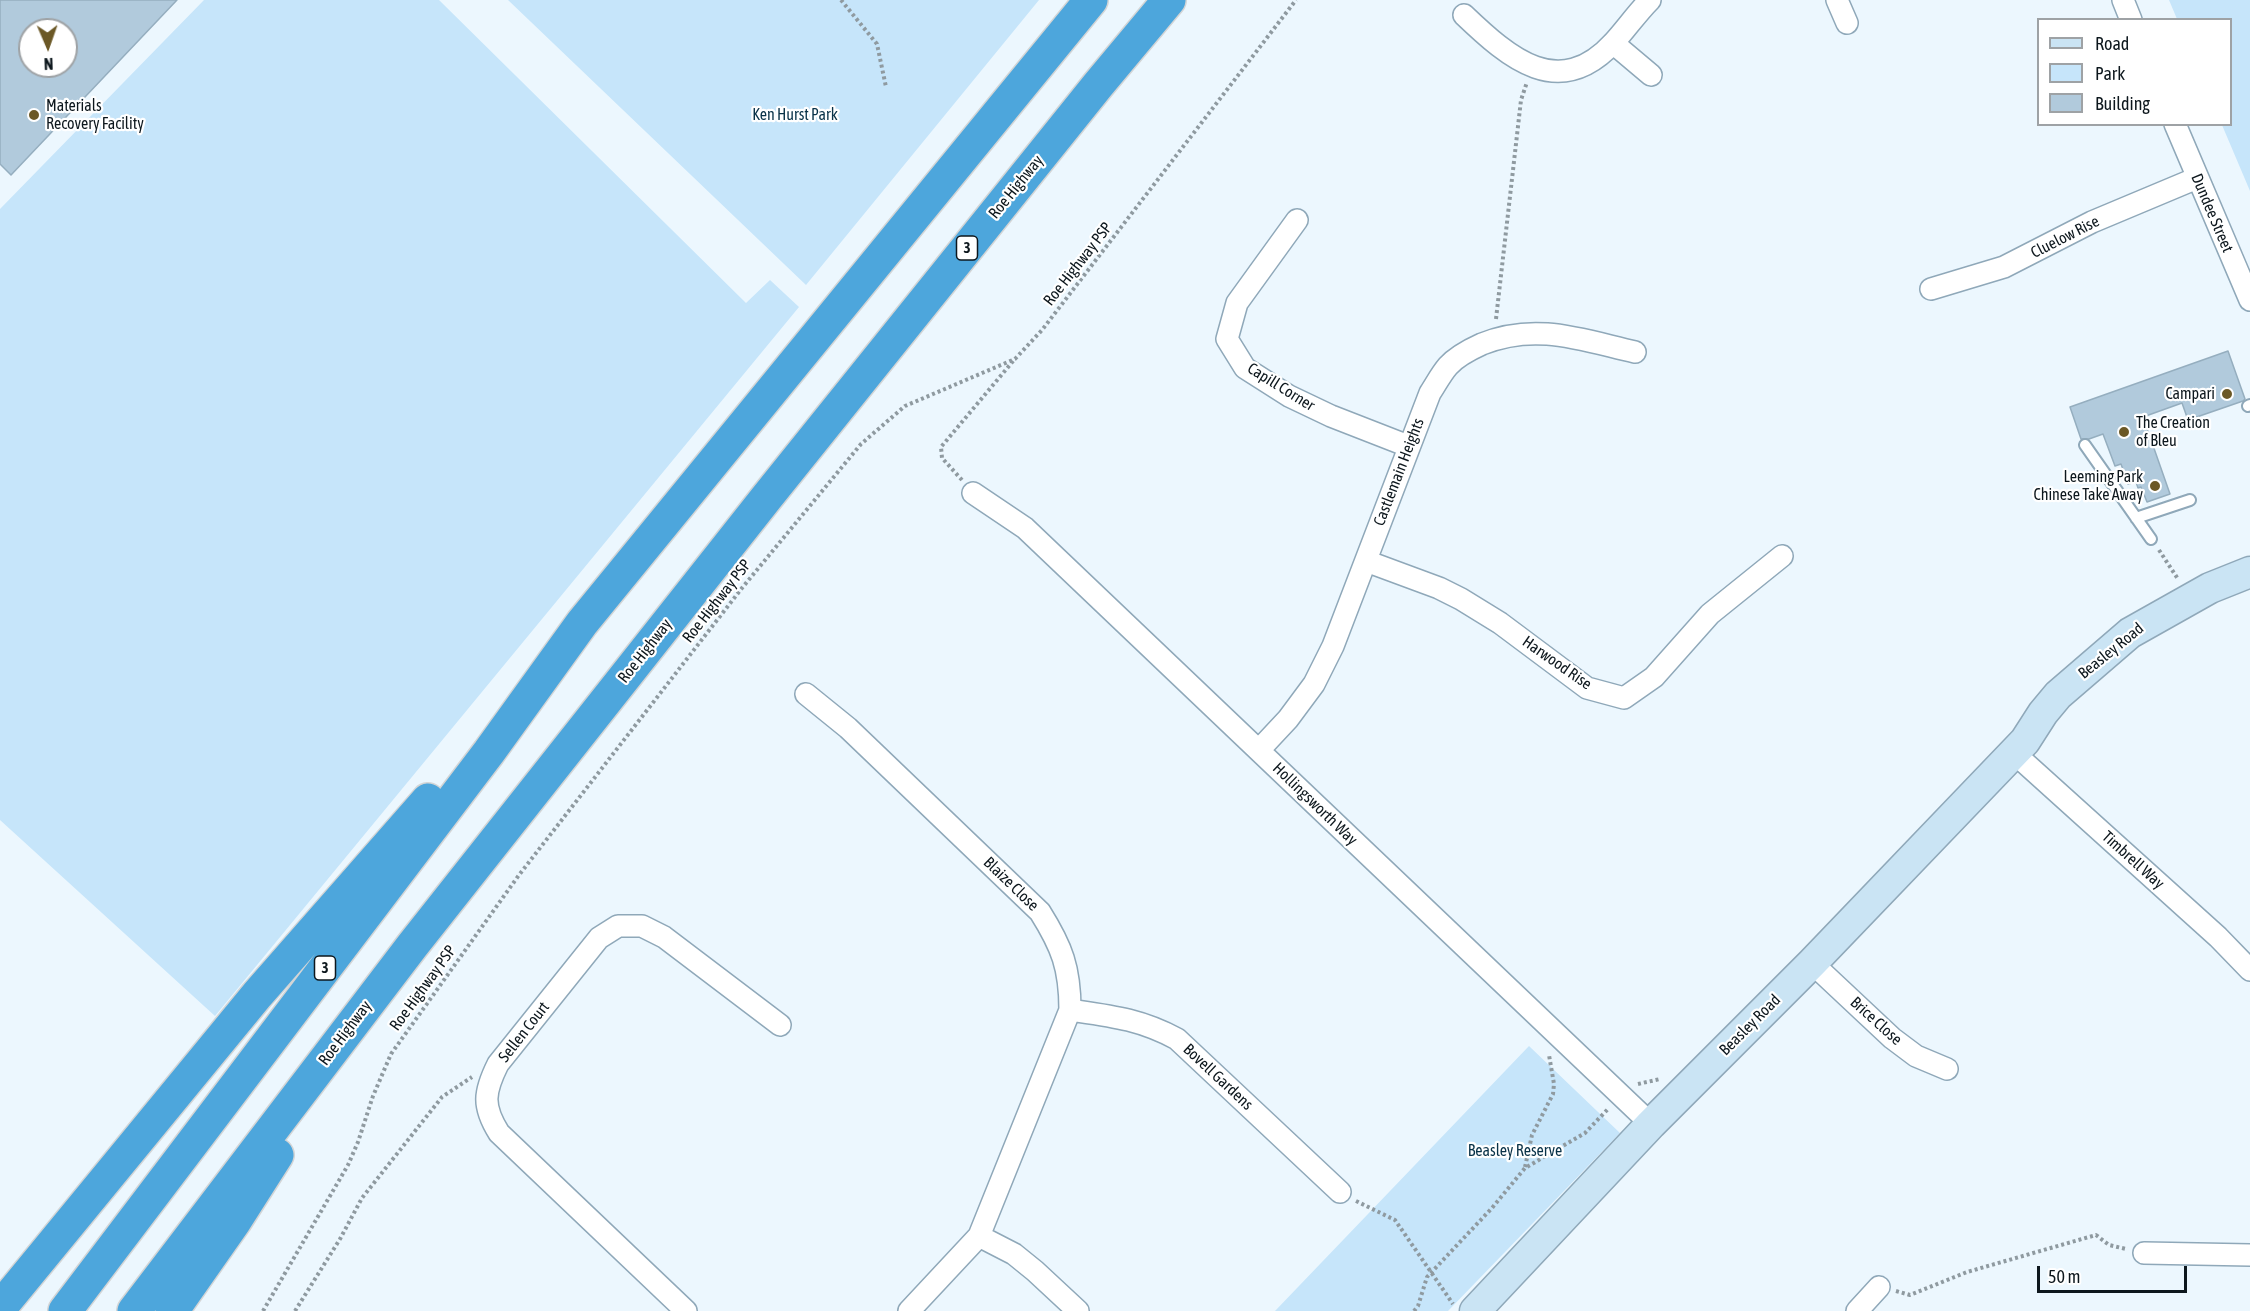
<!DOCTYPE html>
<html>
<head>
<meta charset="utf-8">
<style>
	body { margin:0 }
	#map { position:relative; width:2250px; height:1311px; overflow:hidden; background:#ecf7fe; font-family:"Asap Condensed",sans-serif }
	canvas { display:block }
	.legend { position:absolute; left:2037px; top:18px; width:195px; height:108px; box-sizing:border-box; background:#fff; border:2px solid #9ea2a5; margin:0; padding:8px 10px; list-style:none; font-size:18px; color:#0d171d }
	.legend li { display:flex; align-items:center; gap:12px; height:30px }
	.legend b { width:30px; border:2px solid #9ea2a5 }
	.north { position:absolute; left:18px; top:18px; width:60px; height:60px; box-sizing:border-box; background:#fff; border:2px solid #9ea2a5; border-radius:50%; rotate:178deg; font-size:16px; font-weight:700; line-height:24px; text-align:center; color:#0d171d }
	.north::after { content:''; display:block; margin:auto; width:21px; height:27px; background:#6b5826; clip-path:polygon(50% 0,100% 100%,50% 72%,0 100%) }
	.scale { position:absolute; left:2037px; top:1266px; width:150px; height:27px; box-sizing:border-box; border:3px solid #0d171d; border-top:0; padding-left:8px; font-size:18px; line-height:21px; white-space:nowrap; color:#0d171d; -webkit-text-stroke:4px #fff; paint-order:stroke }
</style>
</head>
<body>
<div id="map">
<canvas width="2250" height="1311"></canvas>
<ul class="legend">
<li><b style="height:8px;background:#cae4f4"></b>Road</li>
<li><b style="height:16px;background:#c6e5fa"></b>Park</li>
<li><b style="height:16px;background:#b1cadc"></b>Building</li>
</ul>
<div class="north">N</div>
<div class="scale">50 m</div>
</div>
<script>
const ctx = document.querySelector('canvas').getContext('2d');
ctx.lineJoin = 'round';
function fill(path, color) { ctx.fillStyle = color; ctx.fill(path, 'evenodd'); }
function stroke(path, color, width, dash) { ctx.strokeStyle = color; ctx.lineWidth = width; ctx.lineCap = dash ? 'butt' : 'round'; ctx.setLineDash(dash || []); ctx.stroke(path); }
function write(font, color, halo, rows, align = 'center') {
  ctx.font = font + ' "Asap Condensed",sans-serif'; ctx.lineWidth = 4.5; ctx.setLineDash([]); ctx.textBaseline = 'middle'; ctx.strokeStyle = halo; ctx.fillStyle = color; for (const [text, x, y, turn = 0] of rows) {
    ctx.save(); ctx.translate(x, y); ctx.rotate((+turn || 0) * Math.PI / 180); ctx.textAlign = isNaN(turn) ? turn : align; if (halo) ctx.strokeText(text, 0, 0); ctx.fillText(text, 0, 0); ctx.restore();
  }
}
fill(new Path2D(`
	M204 0H439L746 303 770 280 799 307 215 1016 0 820V209Z
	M508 0H1039L806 285Z
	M2169 0H2250V191L2222 125 2230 124V20L2177 19Z
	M1529 1046 1620 1133 1448 1311H1275Z`), '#c6e5fa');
const building = new Path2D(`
	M0 0H177L11 175 0 164ZM30 30H66V66H30Z
	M2228 351 2245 399 2243 401 2188 420 2182 403 2143 417 2170 494 2147 502 2141 487 2138 488 2136 482 2128 484 2121 464 2115 466 2103 434 2089 439H2081L2070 407Z`);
fill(building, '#b1cadc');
stroke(building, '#95aebf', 1.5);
const service = new Path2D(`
	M2248 406 2250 405
	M2085 445 2151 539
	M2136 518 2190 500`);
const minor = new Path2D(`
	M1837 0 1847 23
	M2123 0 2131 20
	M1464 15C1509 58 1559 102 1614 42 1626 29 1637 13 1650 0
	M1613 43 1651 75
	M2175 124 2250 300
	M1297 220 1237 303 1227 339 1245 368 1289 396 1331 416 1408 446
	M1931 289 2004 267 2092 222 2197 178
	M973 493 1025 528 1651 1124
	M1366 561 1439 588 1461 599 1500 623 1587 688 1624 698 1654 677 1710 614 1782 556
	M806 694 848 728 1040 912C1062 947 1070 968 1070 1010L979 1236 909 1311
	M1259 750 1288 719 1314 684 1333 646 1430 393C1436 384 1441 374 1448 366 1456 357 1471 349 1482 344 1536 322 1582 340 1635 352
	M2014 753 2218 937 2250 970
	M1812 963 1892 1038 1916 1056 1947 1069
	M1070 1010C1111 1016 1140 1019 1177 1039L1340 1192
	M979 1236 1014 1254 1035 1271 1078 1311
	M2144 1253 2250 1255
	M686 1311 499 1133C482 1106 484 1092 498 1064L599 938 618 926H642L664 937 780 1025
	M1857 1311 1879 1287`);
const secondary = new Path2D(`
	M1475 1311 1651 1124 1812 963 2025 741 2043 713 2058 695 2130 633 2210 588 2250 572`);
const motorway = new Path2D(`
	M0 1308 257 995 428 800
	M65 1311 489 752 582 623 1091 0
	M134 1311 412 946 767 497 1098 85 1169 0
	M172 1311 235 1221 277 1155`);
stroke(service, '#8fa8b9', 14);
stroke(minor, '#8fa8b9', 24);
stroke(secondary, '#8fa8b9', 33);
stroke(motorway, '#d3d5d6', 36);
stroke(new Path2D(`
	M841 0 877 44 886 87
	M1496 319 1521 100 1527 82
	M962 480 942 458 941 447 1014 360
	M2159 550 2178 579
	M1638 1084 1660 1079
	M1525 1167 1532 1135 1553 1094 1554 1084 1549 1055
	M1356 1201 1395 1220 1453 1304
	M1896 1291 1910 1295 1967 1272 2096 1235 2109 1245 2126 1249
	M263 1311 348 1165 358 1142 373 1096 391 1054 519 875 742 588 861 444 905 406 1015 359 1042 330 1296 0
	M295 1311 340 1239 362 1198 442 1097 472 1077
	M1414 1311 1418 1306 1427 1277 1492 1208 1525 1168 1585 1133 1608 1109`), '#8f9aa0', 4, [3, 3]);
stroke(service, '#fff', 10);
stroke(minor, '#fff', 21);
stroke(secondary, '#cae4f4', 30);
stroke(motorway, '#4da6dc', 33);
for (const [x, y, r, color] of [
	[34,115,6,"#6b5826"],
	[2227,394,6,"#6b5826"],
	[2124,432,6,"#6b5826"],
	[2155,486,6,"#6b5826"]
]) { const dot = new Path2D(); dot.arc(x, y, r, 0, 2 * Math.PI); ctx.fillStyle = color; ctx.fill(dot); stroke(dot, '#fff', 2); }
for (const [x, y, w] of [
	[967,248,21],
	[325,968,21]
]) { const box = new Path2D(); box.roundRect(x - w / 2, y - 12, w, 24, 4.5); ctx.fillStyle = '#fff'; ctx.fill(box); stroke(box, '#0d171d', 1.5); }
write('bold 15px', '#0d171d', null, [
	["3",967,248],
	["3",325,968]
]);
write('16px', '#0d171d', '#fff', [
	["Materials",46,106],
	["Recovery Facility",46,124],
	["Campari",2215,394,"right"],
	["The Creation",2136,423],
	["of Bleu",2136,441],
	["Leeming Park",2143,477,"right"],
	["Chinese Take Away",2143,495,"right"]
], 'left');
write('16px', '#093248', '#fff', [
	["Ken Hurst Park",795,115],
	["Beasley Reserve",1515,1151]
]);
write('16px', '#0d171d', '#fff', [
	["Roe Highway",1016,187,-51],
	["Dundee Street",2212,213,67],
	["Cluelow Rise",2065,237,-27],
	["Roe Highway PSP",1078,264,-52],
	["Capill Corner",1281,387,32],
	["Castlemain Heights",1399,472,-69],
	["Roe Highway PSP",717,601,-52],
	["Roe Highway",645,651,-52],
	["Beasley Road",2111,651,-39],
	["Harwood Rise",1557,663,35],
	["Hollingsworth Way",1315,804,44],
	["Timbrell Way",2133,860,42],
	["Blaize Close",1011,884,44],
	["Roe Highway PSP",423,988,-54],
	["Brice Close",1876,1021,42],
	["Beasley Road",1750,1025,-45],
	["Sellen Court",524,1032,-52],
	["Roe Highway",345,1033,-53],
	["Bovell Gardens",1218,1077,43]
]);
</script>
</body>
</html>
